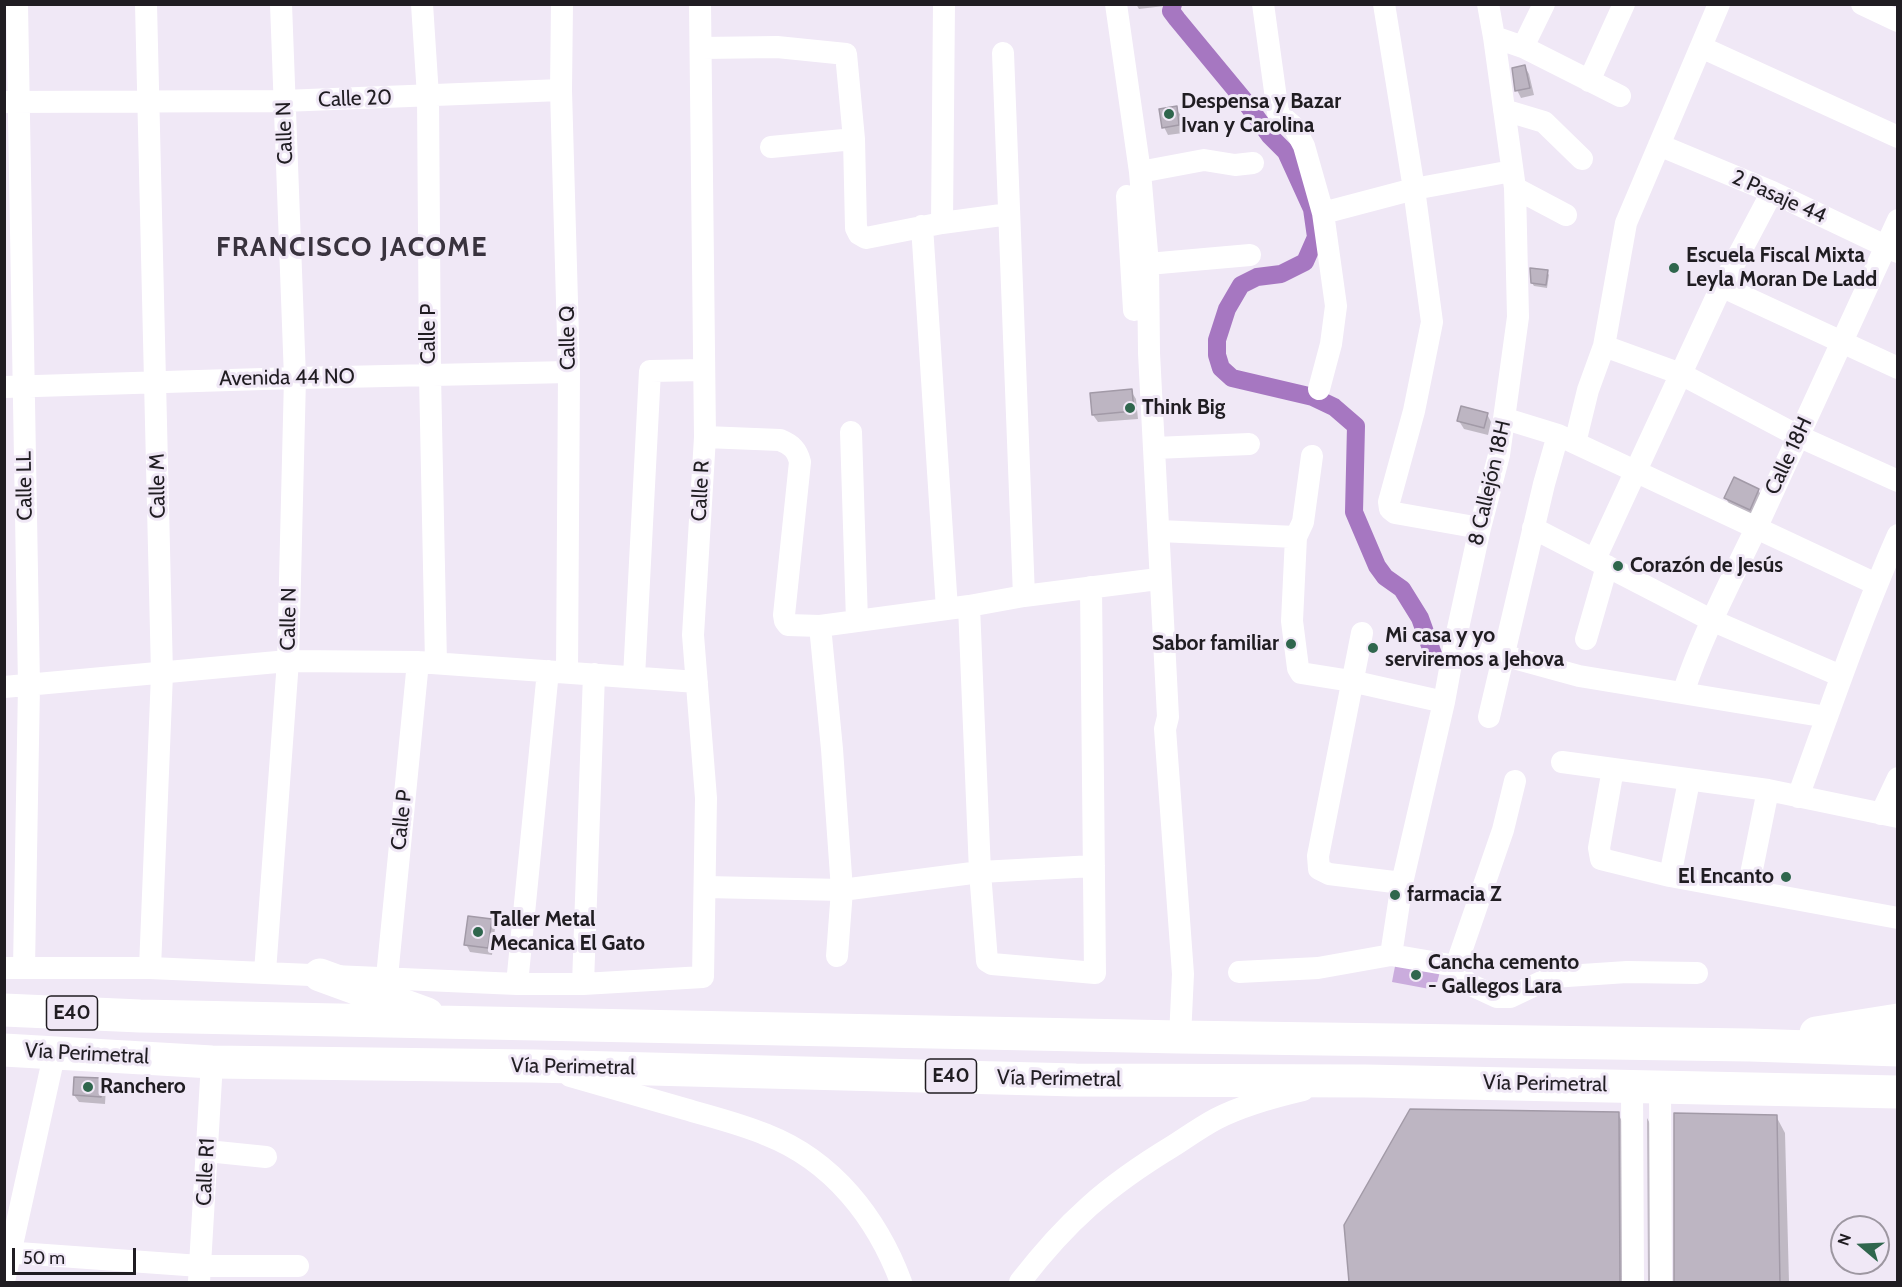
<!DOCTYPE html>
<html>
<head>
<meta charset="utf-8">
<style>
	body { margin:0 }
	#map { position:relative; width:1902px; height:1287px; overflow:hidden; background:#f0e8f6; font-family:Cabin,sans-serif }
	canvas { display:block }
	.frame { position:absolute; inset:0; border:6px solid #201d22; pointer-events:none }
	.north { position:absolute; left:1830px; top:1215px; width:60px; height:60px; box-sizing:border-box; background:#f0e8f6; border:2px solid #9d97a1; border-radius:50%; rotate:289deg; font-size:16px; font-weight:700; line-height:24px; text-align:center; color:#201d22 }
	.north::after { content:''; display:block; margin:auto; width:21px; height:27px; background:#2f664d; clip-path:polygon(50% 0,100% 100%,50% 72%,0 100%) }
	.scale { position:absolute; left:12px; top:1248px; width:124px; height:27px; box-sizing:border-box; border:3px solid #201d22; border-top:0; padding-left:8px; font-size:18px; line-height:21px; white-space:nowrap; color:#201d22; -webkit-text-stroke:4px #f0e8f6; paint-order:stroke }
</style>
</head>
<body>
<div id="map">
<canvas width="1902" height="1287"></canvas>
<div class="frame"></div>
<div class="north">N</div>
<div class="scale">50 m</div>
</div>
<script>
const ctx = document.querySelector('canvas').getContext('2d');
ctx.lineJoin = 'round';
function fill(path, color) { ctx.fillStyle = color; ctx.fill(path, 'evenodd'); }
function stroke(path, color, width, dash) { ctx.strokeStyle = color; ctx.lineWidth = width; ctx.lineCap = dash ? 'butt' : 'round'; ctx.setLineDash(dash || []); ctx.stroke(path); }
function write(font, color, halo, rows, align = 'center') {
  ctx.font = font + ' Cabin,sans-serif'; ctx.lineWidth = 6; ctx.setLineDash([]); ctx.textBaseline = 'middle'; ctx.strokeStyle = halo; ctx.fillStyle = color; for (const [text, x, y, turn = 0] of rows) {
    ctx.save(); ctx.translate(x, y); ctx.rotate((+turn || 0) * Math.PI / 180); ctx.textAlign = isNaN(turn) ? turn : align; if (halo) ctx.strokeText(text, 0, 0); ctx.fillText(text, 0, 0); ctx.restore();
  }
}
fill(new Path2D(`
	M1396 961 1441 968 1435 990 1392 982Z`), '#caacdd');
fill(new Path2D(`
	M1136 4H1164V6L1139 9Z
	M1525 67 1529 74 1534 95 1521 98 1517 90Z
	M1176 108 1181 116 1183 133 1168 135 1164 127Z
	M1547 272 1549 275 1547 288 1534 286 1532 283Z
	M1131 391 1136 399 1138 419 1098 422 1093 415Z
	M1487 414 1491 422 1488 435 1464 429 1459 421Z
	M1758 490 1763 498 1754 517 1730 506 1726 498Z
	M491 920 495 928 492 955 470 952 466 944Z
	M101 1080 106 1087 105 1104 79 1102 74 1095Z
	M1618 1114 1627 1130 1628 1282H1350L1346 1226Z
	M1675 1115 1776 1116 1785 1133 1789 1282H1676Z
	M1647 1118 1654 1131 1656 1282H1648Z`), '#0003');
stroke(new Path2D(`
	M1173 4 1171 11 1177 19 1244 100 1270 136 1286 152 1312 209 1316 237 1305 262 1281 274 1257 277 1241 285 1227 309 1217 340V355L1221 368 1232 378 1313 397 1334 407 1356 426 1354 512 1377 566 1385 577 1402 589 1420 618 1434 657`), '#a677c1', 18);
const building = new Path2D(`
	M1525 65 1530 88 1515 91 1512 68Z
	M1177 106 1179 125 1162 128 1159 109Z
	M1530 268 1548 270 1546 285 1531 283Z
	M1132 389 1134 411 1092 415 1090 393Z
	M1461 406 1488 413 1484 428 1457 421Z
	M1734 477 1759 489 1750 510 1724 498Z
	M468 916 492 919 488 948 464 945Z
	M74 1077 102 1078 101 1097 73 1095Z
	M1410 1109 1619 1112 1620 1282H1349L1344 1225Z
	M1674 1113 1777 1115 1780 1282H1674Z`);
fill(building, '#bdb5c2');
stroke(building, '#a29aa7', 1.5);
stroke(new Path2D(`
	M17 4 29 685 24 968
	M146 4 162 674 150 968
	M422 4 428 96 430 375 436 663
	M562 4 561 90 569 372 567 672
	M1116 4 1140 172 1148 264 1149 353 1168 717 1165 729 1183 974 1180 1037
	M1263 4 1278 113 1294 127 1304 146 1323 213 1336 306 1331 344 1319 389
	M1384 4 1414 189 1432 322 1414 411 1389 502 1390 509 1395 513 1480 528
	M1862 4 1898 21
	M1494 37 1523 47 1620 96
	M1523 47 1544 4
	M1701 47 1898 137
	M702 48 777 47 846 54 854 139 856 228 859 234 866 238 942 223 944 4
	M1003 53 1024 596
	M1589 81 1624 4
	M4 102 283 101 561 90
	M1504 110 1544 122 1582 159
	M1659 145 1772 192 1898 252
	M771 147 854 139
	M1140 172 1204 160 1235 165 1253 163
	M1515 188 1566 215
	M1127 196 1134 310
	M1323 213 1414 189 1512 171
	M942 223 1009 214
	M922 226 947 609
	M1148 264 1250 255
	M1723 287 1898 368
	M1604 346 1681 374 1798 436 1898 481
	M4 387 295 378 569 372
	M1506 419 1558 435 1876 584
	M851 432 857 621
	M705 437 780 440C792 445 797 450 800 462L784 615 785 621 788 625 820 626 969 606 1024 596 1150 580
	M1575 443 1588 390 1604 346 1626 223 1719 4
	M1155 448 1249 444
	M1533 528 1711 620 1841 676
	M1159 531 1296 537 1292 621 1298 668 1301 673 1351 681 1444 702
	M1296 537 1303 522 1312 456
	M1595 559 1716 298 1772 192
	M969 606 980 872 987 961 992 964 1095 973 1091 587
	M820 626 832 749 842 890 837 956
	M1362 633 1318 856 1319 869 1329 874 1402 883
	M1586 639 1607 566
	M1455 642 1579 676 1827 717
	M634 677 650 371 703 370
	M4 687 288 661 418 662 697 682
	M1683 693C1703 633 1732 579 1759 522 1805 422 1851 321 1898 220
	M1489 717 1544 484 1558 435
	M1562 762 1768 790 1898 817
	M1613 769 1599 848 1601 859 1670 876 1898 918
	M1798 797C1830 709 1860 621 1898 535
	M1881 814 1898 778
	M1670 876 1689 781
	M706 887 842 890 980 872 1094 866
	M1748 889 1768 790
	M1391 955 1402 883 1444 702 1455 642 1480 528 1499 455 1518 317 1515 188 1494 37 1488 4
	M1456 966 1460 976 1469 984 1497 997H1510L1552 977 1627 972 1697 973
	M4 968H150L517 984H583L703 977 706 798 693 635 705 437 700 4
	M265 972 288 661 295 378 281 4
	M1239 972 1318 968 1391 955 1456 966 1503 830 1515 781
	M387 977 418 662
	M517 984 548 671
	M583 984 594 674
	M570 1076C608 1087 647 1098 685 1109 712 1117 741 1124 767 1135 833 1161 877 1218 901 1282
	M1632 1086 1633 1282
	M1660 1087 1661 1282
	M207 1151 266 1157
	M4 1252 200 1266H298
	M4 1281 55 1051
	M199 1282 212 1062
	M1020 1282C1067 1221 1107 1186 1173 1146 1187 1137 1201 1127 1216 1119 1243 1105 1273 1097 1303 1090`), '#fff', 22);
stroke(new Path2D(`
	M320 975 427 1014
	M4 1010 140 1016 1180 1037 1750 1045 1898 1050
	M1816 1033 1898 1020
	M4 1050 212 1062 534 1066 1076 1080 1366 1081 1898 1092`), '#fff', 33);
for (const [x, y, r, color] of [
	[1169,114,6,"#2f664d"],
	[1674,268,6,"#2f664d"],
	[1130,408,6,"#2f664d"],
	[1618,566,6,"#2f664d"],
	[1291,644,6,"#2f664d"],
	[1373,648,6,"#2f664d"],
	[1786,877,6,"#2f664d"],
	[1395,895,6,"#2f664d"],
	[478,932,6,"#2f664d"],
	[1416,975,6,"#2f664d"],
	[88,1087,6,"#2f664d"]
]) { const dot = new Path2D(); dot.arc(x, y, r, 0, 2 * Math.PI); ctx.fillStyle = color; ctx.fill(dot); stroke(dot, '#f0e8f6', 2); }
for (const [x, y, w] of [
	[72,1013,51],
	[951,1076,51]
]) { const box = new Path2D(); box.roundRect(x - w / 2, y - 17, w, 34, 4.5); ctx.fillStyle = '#f0e8f6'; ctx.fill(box); stroke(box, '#201d22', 1.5); }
write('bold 20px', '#201d22', null, [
	["E40",72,1013],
	["E40",951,1076]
]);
write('21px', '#201d22', '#f0e8f6', [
	["Calle 20",355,99,-2],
	["Calle N",285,133,-92],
	["2 Pasaje 44",1779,197,24],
	["Calle P",429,334,-90],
	["Calle Q",568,338,-91],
	["Avenida 44 NO",287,378,-1],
	["Calle 18H",1789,456,-65],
	["8 Callejón 18H",1490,483,-77],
	["Calle LL",25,486,-91],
	["Calle M",158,486,-91],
	["Calle R",701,491,-87],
	["Calle N",289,619,-89],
	["Calle P",402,820,-84],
	["Vía Perimetral",87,1054,3],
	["Vía Perimetral",573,1067,1],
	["Vía Perimetral",1059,1079,1],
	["Vía Perimetral",1545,1084,1],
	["Calle R1",206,1172,-87]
]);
write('bold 21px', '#201d22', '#f0e8f6', [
	["Despensa y Bazar",1181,102],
	["Ivan y Carolina",1181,126],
	["Escuela Fiscal Mixta",1686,256],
	["Leyla Moran De Ladd",1686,280],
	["Think Big",1142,408],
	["Corazón de Jesús",1630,566],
	["Mi casa y yo",1385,636],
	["serviremos a Jehova",1385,660],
	["Sabor familiar",1279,644,"right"],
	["El Encanto",1774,877,"right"],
	["farmacia Z",1407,895],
	["Taller Metal",490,920],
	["Mecanica El Gato",490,944],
	["Cancha cemento",1428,963],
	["- Gallegos Lara",1428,987],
	["Ranchero",100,1087]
], 'left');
ctx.letterSpacing = '1.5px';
write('bold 27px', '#39333e', '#f0e8f6', [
	["FRANCISCO JACOME",352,248]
]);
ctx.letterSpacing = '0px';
</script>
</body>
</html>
